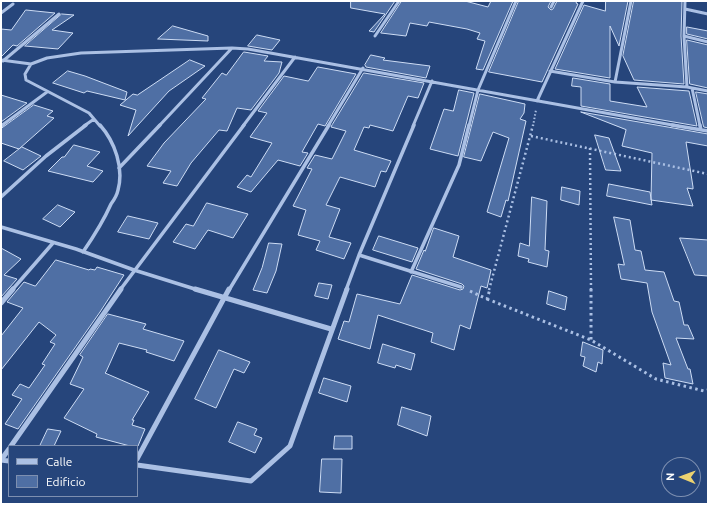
<!DOCTYPE html>
<html>
<head>
<meta charset="utf-8">
<style>
	body { margin:0 }
	#map { position:relative; width:709px; height:505px; overflow:hidden; background:#26457b; font-family:Ubuntu,sans-serif }
	canvas { display:block }
	.frame { position:absolute; inset:0; border:2px solid #fff; pointer-events:none }
	.legend { position:absolute; left:8px; top:445px; width:130px; height:52px; box-sizing:border-box; background:#26457b; border:1px solid #7d8fb0; margin:0; padding:5px 7px; list-style:none; font-size:12px; color:#fff }
	.legend li { display:flex; align-items:center; gap:8px; height:20px }
	.legend b { width:20px; border:1px solid #7d8fb0 }
	.north { position:absolute; left:661px; top:457px; width:40px; height:40px; box-sizing:border-box; background:#26457b; border:1px solid #7d8fb0; border-radius:50%; rotate:271deg; font-size:11px; font-weight:700; line-height:16px; text-align:center; color:#fff }
	.north::after { content:''; display:block; margin:auto; width:14px; height:18px; background:#ecd270; clip-path:polygon(50% 0,100% 100%,50% 72%,0 100%) }
</style>
</head>
<body>
<div id="map">
<canvas width="709" height="505"></canvas>
<div class="frame"></div>
<ul class="legend">
<li><b style="height:5px;background:#abc0e4"></b>Calle</li>
<li><b style="height:11px;background:#4f6fa4"></b>Edificio</li>
</ul>
<div class="north">N</div>
</div>
<script>
const ctx = document.querySelector('canvas').getContext('2d');
ctx.lineJoin = 'round';
function fill(path, color) { ctx.fillStyle = color; ctx.fill(path, 'evenodd'); }
function stroke(path, color, width, dash) { ctx.strokeStyle = color; ctx.lineWidth = width; ctx.lineCap = dash ? 'butt' : 'round'; ctx.setLineDash(dash || []); ctx.stroke(path); }
const building = new Path2D(`
	M351 1H395L374 32 369 31 385 14 351 8Z
	M402 1H465L488 7 491 1H513L483 70 476 69 485 41 477 39 480 33 467 29 429 22 427 26 410 23 406 36 381 33Z
	M519 1H551L548 7 551 10 553 9 557 1H577L576 3 578 4 542 82 489 72Z
	M606 1H628L619 46 610 26V78L555 69 584 5 605 11Z
	M634 1H682L681 36 684 84 634 80 623 56Z
	M26 10 55 13 17 46 13 45 1 57V29L11 30Z
	M62 14 74 15 52 30 73 33 58 49 25 46Z
	M173 26 208 36V41L158 39Z
	M687 27 708 31V39L687 34Z
	M257 35 280 40 272 50 248 46Z
	M687 40 708 45V88L690 84Z
	M244 52 268 56 264 61 282 62 279 73 251 110 237 108 227 131 219 130 191 163 177 186 163 183 171 171 147 166 164 143 206 99 202 98 222 73 226 75Z
	M371 55 385 58 383 60 430 66 426 78 366 67 365 65Z
	M190 60 205 66 169 91 128 136 136 110 120 105 133 94 137 95Z
	M318 67 356 74 325 126 318 124 302 152 308 153 300 166 278 160 251 192 237 187 247 175 251 177 272 143 250 137 267 113 258 111 284 76 308 81Z
	M68 71 85 76 127 92 125 100 87 91 84 93 53 83Z
	M364 73 424 83 418 98 408 96 393 131 370 125 369 128 364 127 354 150 391 161 386 172 381 171 375 187 340 177 326 205 340 209 329 237 351 243 344 259 316 250 320 241 298 235 306 210 293 206 312 169 307 168 315 155 332 159 346 131 331 127 332 125Z
	M573 78 610 84V101L647 107 637 87 689 91 697 126 581 106V87L572 86Z
	M459 90 474 93 458 156 430 149 444 109 453 111Z
	M696 92 708 94V128L704 127Z
	M480 94 525 104 524 113 520 119 526 121 508 201 506 200 501 217 487 212 509 138 493 132 481 161 464 157Z
	M1 95 27 103 1 122Z
	M34 105 53 111 47 116 54 118 19 149 1 143V129Z
	M581 112 708 134V146L686 142 693 187V189L687 188 693 206 651 200 652 153 622 146 626 130Z
	M595 135 609 138 621 171 606 170Z
	M74 145 100 152 87 166 103 171 93 182 48 171 62 157H64Z
	M22 147 41 156 23 170 4 161Z
	M609 184 650 192 652 205 607 196Z
	M562 187 580 191 579 205 561 200Z
	M532 197 547 201 545 250 549 251 547 267 528 262 529 259 518 256 520 243 529 246Z
	M207 203 248 214 233 238 208 230 195 249 173 242 186 224 193 226Z
	M58 205 75 212 60 227 43 219Z
	M128 216 158 223 149 239 118 232Z
	M614 217 630 220 635 250 641 251 645 270 664 272 674 301 679 302 684 325H688L694 339 676 338 688 369H690L693 384 665 378 663 363 671 365 652 312 647 283 621 279 618 264 624 265Z
	M434 228 459 236 453 257 491 270 487 288 481 286 470 329 460 325 454 350 431 342 433 333 378 315 370 349 338 339 344 321 349 322 357 294 400 304 412 275 460 290 463 289 464 286 462 284 416 269 424 250 425 251Z
	M379 236 418 248 412 262 373 250Z
	M680 238 708 240V276L695 275Z
	M269 243 282 244 276 271 267 293 253 290 262 268Z
	M1 248 21 259 4 275 17 279 1 297Z
	M56 260 89 270 90 269 95 270 97 267 124 275 100 312 18 429 5 424 22 399 12 395 20 384 29 388 45 365 42 364 55 344 50 342 56 335 39 322 1 370V336L23 308 7 302 24 282 35 286Z
	M319 283 332 285 328 299 315 296Z
	M549 291 567 297 565 310 547 304Z
	M108 314 146 324 143 329 184 341 174 361 146 352 147 350 119 343 106 372 105 373 149 392 132 420H134L132 425 145 429 138 446H130L96 437 97 434 64 418 84 389 70 384 83 357 80 355Z
	M583 342 603 350 602 364 598 362 596 372 583 366 585 357 581 356Z
	M383 344 415 354 411 370 396 365 395 368 378 363Z
	M219 350 250 362 244 373 234 369 216 408 195 399Z
	M324 378 351 386 347 402 319 393Z
	M402 407 431 416 427 436 398 425Z
	M238 422 257 429 254 435 262 438 255 453 229 442Z
	M48 429 61 431 54 446H40Z
	M335 436H352V449H334Z
	M322 459H342L341 493 320 492Z`);
fill(building, '#4f6fa4');
stroke(building, '#cddcf4', 1);
stroke(new Path2D(`
	M533 126 536 110`), '#abc0e4', 2, [1.5, 2]);
stroke(new Path2D(`
	M531 136 708 174
	M590 148 591 290
	M489 290 533 125`), '#abc0e4', 2.5, [2, 3]);
stroke(new Path2D(`
	M591 289V340
	M470 291 487 299 490 289
	M487 299 591 340 656 379 704 391 708 390`), '#abc0e4', 3, [2.5, 3.5]);
stroke(new Path2D(`
	M685 1 684 36 687 87
	M551 7 554 1
	M685 9 708 14
	M1 13 13 4
	M375 36 399 1
	M684 36 708 42
	M1 60 31 64 47 58 81 53 232 48 248 49 678 126
	M3 61 59 14
	M31 64 25 74 26 80 89 113 100 126
	M550 71 615 82 687 87 708 91
	M615 82 631 1
	M692 88 700 126
	M537 101 583 1
	M1 126 47 92
	M84 126 94 119
	M159 126 232 48
	M243 126 295 57
	M328 126 363 68
	M413 126 432 81
	M469 126 478 90 516 1`), '#abc0e4', 3);
stroke(new Path2D(`
	M672 125 708 131
	M700 125 701 130
	M1 126 3 125
	M119 168 160 125
	M1 197 46 156 86 125
	M1 227 76 249 134 270 198 290
	M83 252C94 236 103 222 111 204 114 200 117 195 118 190 124 168 115 142 100 125
	M359 255 461 287
	M411 272 459 165 469 125
	M12 290 53 243
	M120 290 244 125
	M229 290 329 125
	M346 290 359 255 414 125`), '#abc0e4', 3.5);
stroke(new Path2D(`
	M195 289 331 329
	M1 303 13 289
	M11 446 121 289
	M137 459 229 289
	M1 460 9 449
	M1 460 9 461
	M137 465 251 481 290 446 347 289`), '#abc0e4', 5);
</script>
</body>
</html>
